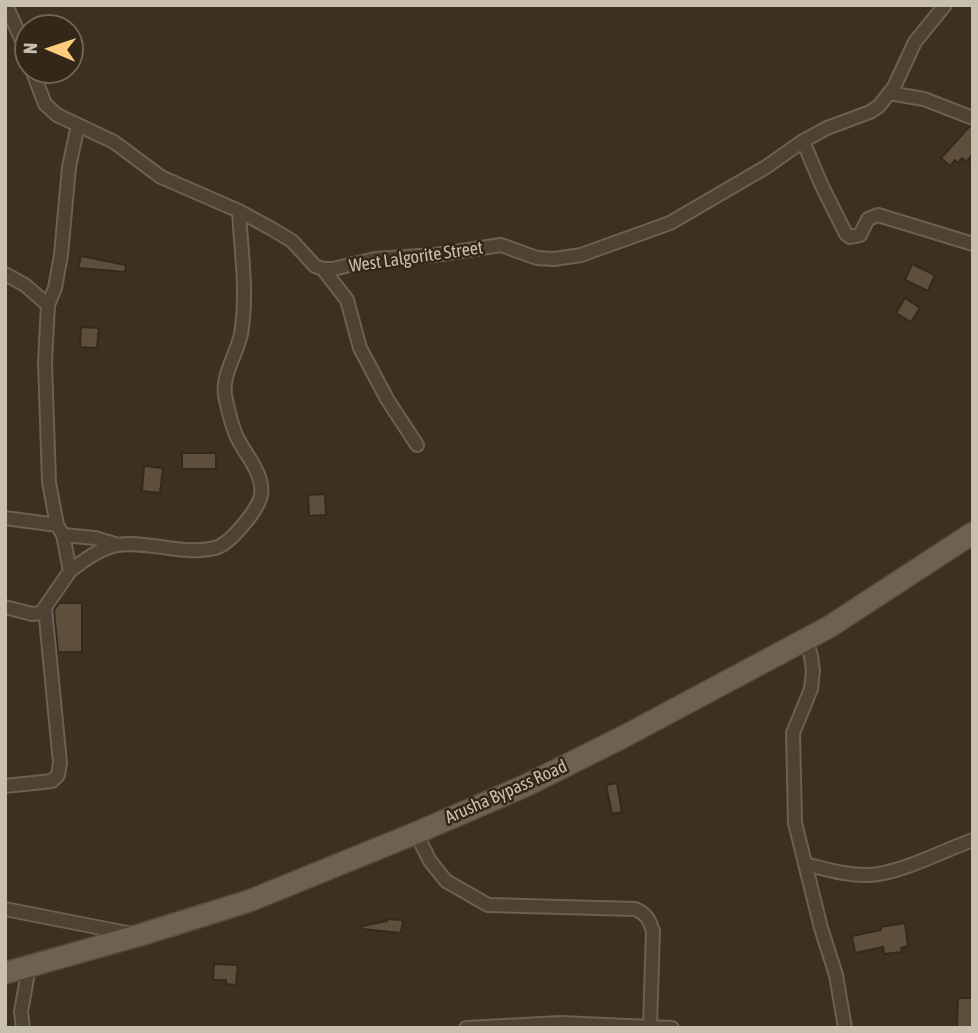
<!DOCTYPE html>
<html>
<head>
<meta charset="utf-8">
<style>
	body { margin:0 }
	#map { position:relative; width:978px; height:1033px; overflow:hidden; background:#3d3020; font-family:"Asap Condensed",sans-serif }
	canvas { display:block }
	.frame { position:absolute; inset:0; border:7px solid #c9bfaf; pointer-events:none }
	.north { position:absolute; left:14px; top:14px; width:70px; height:70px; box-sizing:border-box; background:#322719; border:2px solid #6e6455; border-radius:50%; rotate:272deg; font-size:19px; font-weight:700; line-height:28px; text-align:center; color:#c9bfaf }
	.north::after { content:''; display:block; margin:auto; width:24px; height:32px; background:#ffcc7e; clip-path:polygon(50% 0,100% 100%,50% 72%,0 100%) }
</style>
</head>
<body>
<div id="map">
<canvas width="978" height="1033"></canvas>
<div class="frame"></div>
<div class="north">N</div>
</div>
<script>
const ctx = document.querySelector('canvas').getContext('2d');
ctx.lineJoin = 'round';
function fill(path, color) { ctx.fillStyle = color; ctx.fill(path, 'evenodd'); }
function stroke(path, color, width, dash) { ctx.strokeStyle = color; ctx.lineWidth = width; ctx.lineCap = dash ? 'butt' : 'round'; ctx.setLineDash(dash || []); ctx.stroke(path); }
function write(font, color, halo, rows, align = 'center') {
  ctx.font = font + ' "Asap Condensed",sans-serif'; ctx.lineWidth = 5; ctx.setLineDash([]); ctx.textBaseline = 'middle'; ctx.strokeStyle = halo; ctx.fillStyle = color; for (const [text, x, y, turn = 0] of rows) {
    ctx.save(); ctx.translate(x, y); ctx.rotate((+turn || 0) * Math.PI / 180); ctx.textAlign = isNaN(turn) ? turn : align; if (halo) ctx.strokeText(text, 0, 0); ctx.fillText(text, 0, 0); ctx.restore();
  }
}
const building = new Path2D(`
	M970 126 973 127V154L966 162 962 158 958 163 955 160 950 166 941 158Z
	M81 256 126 265 125 272 78 268Z
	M912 264 935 275 928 291 905 280Z
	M905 298 920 308 911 322 896 313Z
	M81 327 99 328 97 348 80 347Z
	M182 453H216V469H182Z
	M144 466 163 468 160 493 142 491Z
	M325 494 326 515 309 516 308 495Z
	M59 603H82V652H58L54 610Z
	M617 783 622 812 612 814 606 785Z
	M387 919 403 920 401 933 362 929V926L387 921Z
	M905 923 908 946 901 948 902 952 884 954 883 947 855 953 852 936 881 930 880 927Z
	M214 964 238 965 236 985 226 984V980H213Z
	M958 998H973V1028H957Z`);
fill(building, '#5d4f3b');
stroke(building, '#34291b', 2);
const street = new Path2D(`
	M6 5 28 54
	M32 70 45 104 57 115 114 142 161 177 239 211 272 229 292 241 315 266 323 269H333L375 259 435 255 501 245 537 258 554 259 581 255 670 223 766 167 803 141 827 128 870 112 879 106 894 87 915 42 945 5
	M889 93 924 99 973 118
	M803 141 821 184 846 234 850 237 860 235 868 219 878 215 973 244
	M323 269 347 300 360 348 387 399 417 445
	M5 274 25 285 48 305
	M5 518 57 525
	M63 535 95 538 118 545
	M70 571C83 561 100 548 117 545 150 540 185 557 218 547 231 542 259 509 261 495 264 475 248 458 239 441 232 429 228 410 225 395 222 374 237 354 241 334 248 294 241 251 239 211
	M5 607 32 614 41 613 70 571 63 535 57 525 49 482 45 362 48 305 55 288 61 255 69 167 78 125
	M806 640 811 656 813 671 811 689 793 733 795 823 821 928 836 975 845 1028
	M5 786 52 781 58 775 60 763 45 608
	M416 833 430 861 446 881 488 905 635 909C647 914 649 920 653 931L650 1026
	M805 864C826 869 848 876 869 875 902 873 942 851 973 840
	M5 909 132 934
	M23 1028 21 1012 29 967
	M466 1028 561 1023 672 1028`);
const primary = new Path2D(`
	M5 973 140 935 249 901 416 833 527 785 623 737 829 627 973 533`);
stroke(street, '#6b6052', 16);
stroke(primary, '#564c3d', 24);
stroke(street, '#4d4234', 12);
stroke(primary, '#6d6152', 21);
write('18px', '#c9bfaf', '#322719', [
	["West Lalgorite Street",416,257,-8],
	["Arusha Bypass Road",506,792,-24]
]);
</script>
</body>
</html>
